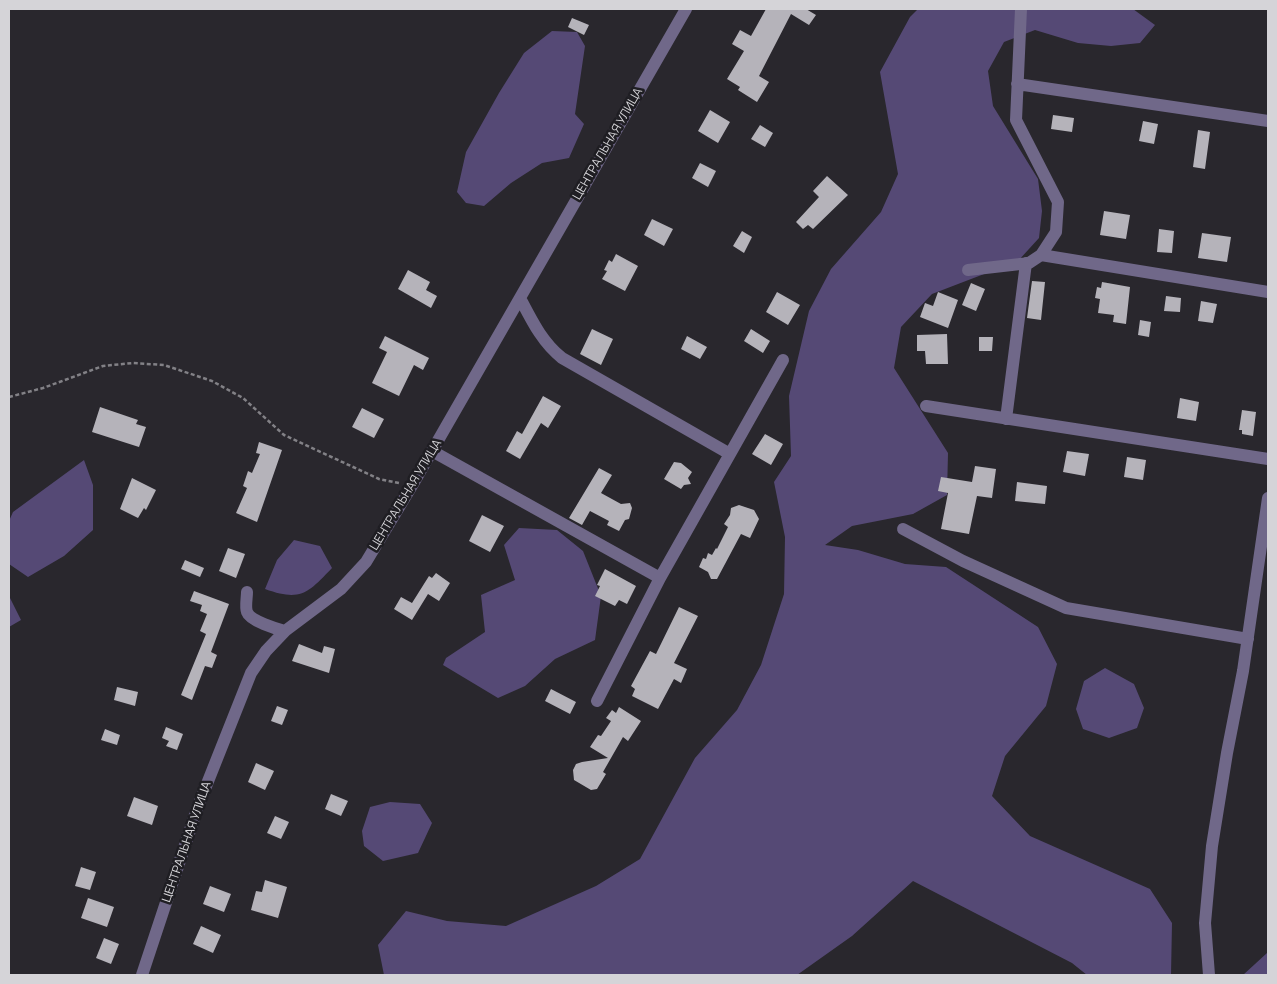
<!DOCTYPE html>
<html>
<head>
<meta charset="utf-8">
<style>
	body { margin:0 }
	#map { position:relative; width:1277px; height:984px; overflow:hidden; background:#29272d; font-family:Manrope,sans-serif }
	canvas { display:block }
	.frame { position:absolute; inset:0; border:10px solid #d5d4d8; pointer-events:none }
</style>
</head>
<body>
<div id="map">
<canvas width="1277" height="984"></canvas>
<div class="frame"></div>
</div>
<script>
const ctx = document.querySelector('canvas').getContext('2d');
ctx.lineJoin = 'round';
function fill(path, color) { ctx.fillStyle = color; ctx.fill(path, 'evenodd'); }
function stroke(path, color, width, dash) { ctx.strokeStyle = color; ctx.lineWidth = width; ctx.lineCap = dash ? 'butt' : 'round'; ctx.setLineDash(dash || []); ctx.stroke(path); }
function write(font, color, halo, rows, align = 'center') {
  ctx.font = font + ' Manrope,sans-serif'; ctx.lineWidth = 5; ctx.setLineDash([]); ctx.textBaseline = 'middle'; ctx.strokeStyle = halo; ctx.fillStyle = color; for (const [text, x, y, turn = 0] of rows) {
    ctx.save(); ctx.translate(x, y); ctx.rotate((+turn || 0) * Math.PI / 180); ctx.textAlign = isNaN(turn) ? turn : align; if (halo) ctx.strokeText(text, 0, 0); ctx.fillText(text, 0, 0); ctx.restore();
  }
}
fill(new Path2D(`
	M918 9H1133L1155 25 1140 43 1111 46 1078 43 1035 30 1004 42 988 71 993 106 1038 179 1042 211 1039 238 1018 261 932 294 901 327 894 368 948 453 947 495 913 514 852 526 825 545 858 550 905 564 946 567 1038 627 1057 664 1046 706 1005 756 992 796 1030 836 1150 889 1172 923 1171 975H1087L1072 963 913 881 852 936 797 975H384L378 945 406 911 447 921 506 926 596 886 640 859 695 758 737 710 761 665 784 594 785 537 774 482 791 456 789 396 809 311 831 269 881 212 898 174 880 72 910 17Z
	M552 31 577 32 585 46 575 114 584 124 569 158 542 163 511 183 484 206 466 203 457 192 466 152 499 93 524 53Z
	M84 460 93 485V530L64 556 28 577 9 564V521L13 512Z
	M519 528 557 530 583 551 601 596 595 640 555 659 525 686 498 698 443 665 446 658 485 632 481 595 515 580 504 545Z
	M294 540 320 546 332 568C308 593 301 602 265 589L277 560Z
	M9 596 21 620 9 627Z
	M1105 668 1134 684 1144 708 1137 728 1109 738 1083 729 1076 709 1084 681Z
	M390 802 420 804 432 823 418 853 383 861 364 846 362 831 370 807Z
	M1267 953 1268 975H1243Z`), '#554975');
fill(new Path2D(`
	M766 9H806L816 15 809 25 791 14 759 76 769 82 757 102 738 90 740 87 727 79 744 51 732 44 740 30 751 36Z
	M572 18 589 25 584 35 568 27Z
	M710 110 730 122 718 143 698 131Z
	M1053 115 1074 118 1072 132 1051 129Z
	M1143 121 1158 124 1154 144 1139 141Z
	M760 125 773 133 765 147 751 139Z
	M1198 130 1210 132 1205 169 1193 167Z
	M700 163 716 171 708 187 692 178Z
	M827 176 848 195 813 229 808 225 803 229 796 222 819 197 813 191Z
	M1104 211 1130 215 1126 239 1100 235Z
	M652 219 673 229 664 246 644 235Z
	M1159 229 1174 231 1172 253 1157 252Z
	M742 231 752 237 744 253 733 246Z
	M1202 233 1231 237 1227 262 1198 258Z
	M616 254 638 266 625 291 602 279 607 271 604 270 609 260 612 262Z
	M408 270 430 282 426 290 437 296 431 308 398 289Z
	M1032 281 1045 282 1041 320 1027 318Z
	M1102 282 1130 287 1126 324 1113 322 1114 315 1098 313 1100 299 1095 298 1097 287 1101 288Z
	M971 283 985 289 976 311 962 305Z
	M777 292 800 305 788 325 766 312Z
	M938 292 958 300 948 328 920 317 925 303 933 306Z
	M1166 296 1181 298 1180 312 1164 311Z
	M1201 301 1217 304 1213 323 1198 321Z
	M1140 320 1151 322 1149 337 1138 335Z
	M592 329 613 339 601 365 580 354Z
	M751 329 770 341 763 353 744 341Z
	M947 334 948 364H926L925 351H917V335Z
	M385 336 429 358 423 370 414 365 399 396 372 383 387 352 379 348Z
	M687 336 707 347 700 359 681 349Z
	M979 337H993L992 351H979Z
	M543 396 561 406 548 428 541 423 520 459 506 451 517 431 522 434Z
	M1180 398 1199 402 1196 421 1177 418Z
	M100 407 138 420 136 424 146 427 139 447 92 432Z
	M362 408 384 419 374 438 352 427Z
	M1242 410 1256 412 1253 436 1242 434V430H1239Z
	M765 434 783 444 771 465 752 454Z
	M259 442 282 450 257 522 236 513 247 488 243 486 248 471 252 473 260 454 256 453Z
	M1067 451 1089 454 1085 476 1063 472Z
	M1127 457 1146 460 1143 480 1124 477Z
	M674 462 681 463 692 472 688 478 691 484 684 485 681 489 664 479Z
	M975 466 996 469 992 498 977 496 969 534 941 529 948 493 938 491 941 477 972 482Z
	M599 468 612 475 601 493 621 504 630 503 632 508 629 519 625 520 619 531 607 525 609 521 590 511 582 525 569 518Z
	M132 478 156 490 146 510 144 508 138 518 120 509Z
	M1017 482 1047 486 1045 504 1015 501Z
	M739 505 754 510 759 519 750 538 741 534 717 579H711L708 572 699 567 703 558 706 559 708 553 712 555 716 548 717 549 728 527 724 524 730 515 731 508Z
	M482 515 504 526 490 552 469 541Z
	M228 548 245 554 236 578 219 571Z
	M185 560 204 568 200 577 181 569Z
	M605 569 636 586 627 604 619 600 615 606 595 596 600 586 597 585Z
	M436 573 450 583 439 601 428 594 412 620 394 609 401 597 412 603 429 576 432 578Z
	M194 591 229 604 211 652 217 655 212 668 205 666 192 700 181 695 206 634 200 631 207 614 200 611 202 605 190 601Z
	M679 607 698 616 674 663 687 669 681 683 674 679 658 709 632 696 635 689 631 686 650 651 656 654Z
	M299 644 322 653 324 646 335 649 329 673 292 661Z
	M117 687 138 692 135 706 114 700Z
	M551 689 576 702 570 714 545 701Z
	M277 706 288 710 282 725 271 721Z
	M619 707 641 721 628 741 623 737 603 772 606 774 597 789 591 790 574 780 573 770 576 764 582 762 608 758 590 747 598 735 601 736 611 721 606 718 612 710 616 713Z
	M166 727 183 734 177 750 166 746 169 741 162 738Z
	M105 729 120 735 117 745 101 740Z
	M256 763 274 771 265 790 248 782Z
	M331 794 348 801 341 816 325 809Z
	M134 797 158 806 152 825 127 816Z
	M275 816 289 822 281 839 267 833Z
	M81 867 96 872 90 890 75 886Z
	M265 880 287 887 278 918 251 910 256 891 262 892Z
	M210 886 231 894 224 912 203 904Z
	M88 898 114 907 107 927 81 918Z
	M201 926 221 935 213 953 193 944Z
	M104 938 119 944 111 964 96 958Z`), '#b5b3ba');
stroke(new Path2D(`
	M9 397 43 388 103 366 133 363 164 365 212 381 243 398 284 435 379 479 399 483`), '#828186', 2.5, [4, 2.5]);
stroke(new Path2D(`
	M1017 84 1268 121
	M1041 255 1268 292
	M968 270 1029 263 1041 255 1056 232 1058 202 1016 120 1021 9
	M520 298C532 321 542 342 562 358L730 454
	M926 406 1268 459
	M1006 419 1026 263
	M432 451 660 578
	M903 529 963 561 1066 608 1248 639
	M247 592C247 598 245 607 247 612 250 621 277 629 285 631
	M597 701 660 578 783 360
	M142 975 197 809 251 673 266 651 285 631 341 589 366 562 413 484 686 9
	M1209 975 1205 923 1212 846 1227 753 1243 671 1268 498`), '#706889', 12);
write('12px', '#d5d4d8', '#1f1e23', [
	["ЦЕНТРАЛЬНАЯ УЛИЦА",608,144,-60],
	["ЦЕНТРАЛЬНАЯ УЛИЦА",406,495,-59],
	["ЦЕНТРАЛЬНАЯ УЛИЦА",187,842,-71]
]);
</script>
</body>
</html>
